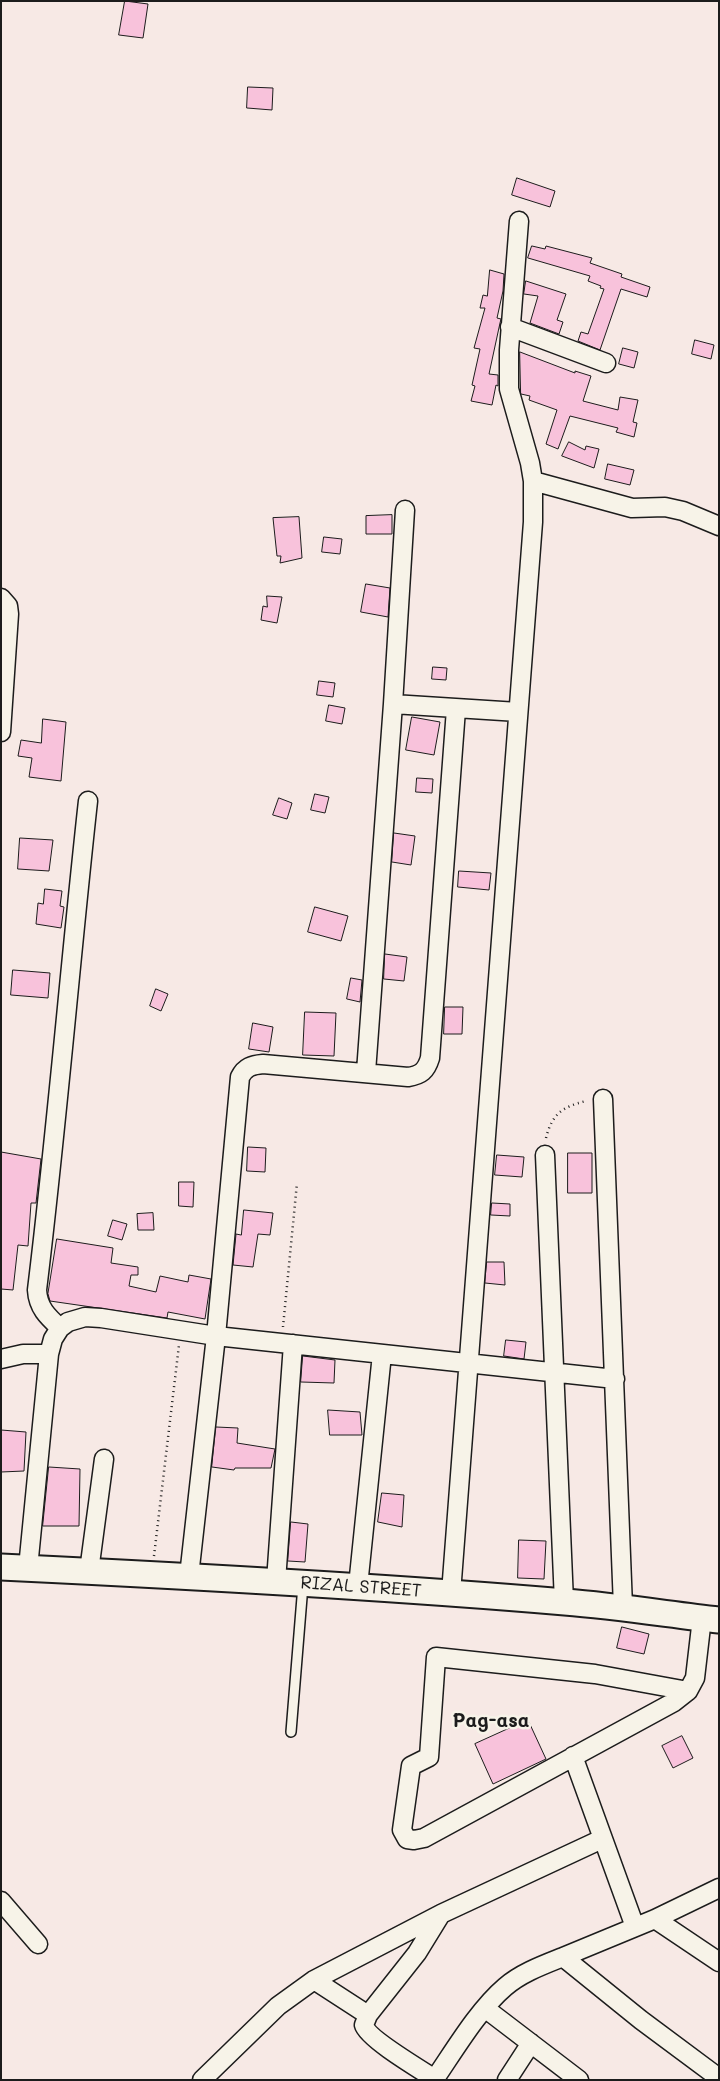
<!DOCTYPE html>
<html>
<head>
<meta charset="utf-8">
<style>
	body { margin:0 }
	#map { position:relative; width:720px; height:2081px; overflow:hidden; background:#f7e9e5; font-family:Mali,sans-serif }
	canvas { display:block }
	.frame { position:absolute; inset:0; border:2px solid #1c1c1c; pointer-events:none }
</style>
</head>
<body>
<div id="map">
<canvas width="720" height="2081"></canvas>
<div class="frame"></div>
</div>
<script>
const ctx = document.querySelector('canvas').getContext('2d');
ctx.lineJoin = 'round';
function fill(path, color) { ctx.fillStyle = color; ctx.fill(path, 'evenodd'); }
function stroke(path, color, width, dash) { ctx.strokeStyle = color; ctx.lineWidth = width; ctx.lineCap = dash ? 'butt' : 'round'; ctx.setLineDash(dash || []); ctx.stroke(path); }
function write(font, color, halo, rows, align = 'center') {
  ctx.font = font + ' Mali,sans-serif'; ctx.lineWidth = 5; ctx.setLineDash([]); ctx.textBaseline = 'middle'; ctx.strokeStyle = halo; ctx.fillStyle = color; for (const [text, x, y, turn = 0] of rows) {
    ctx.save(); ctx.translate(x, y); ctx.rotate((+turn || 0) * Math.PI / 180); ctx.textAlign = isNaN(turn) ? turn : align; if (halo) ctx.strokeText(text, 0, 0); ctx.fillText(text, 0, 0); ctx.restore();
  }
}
const building = new Path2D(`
	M125 1 148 4 143 38 119 35Z
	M248 87 273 88 272 110 247 108Z
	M517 178 555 191 550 207 512 195Z
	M532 246 545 249 546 246 592 258 590 263 622 274 621 277 650 287 647 297 621 289 600 350 578 341 581 332 588 334 604 289 600 288 601 286 588 281 590 276 528 258Z
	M490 270 504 274 503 291 497 318 501 319 500 323 489 374 498 375V386L496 385 492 405 471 401 475 386 472 385 480 349 474 348 485 308H480L483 295 487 296Z
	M526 281 566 294 557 320 563 322 559 334 530 323 538 296 524 294Z
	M695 340 714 345 711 359 692 354Z
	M623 348 638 352 634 368 619 364Z
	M520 352 575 373V371L591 376 583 401 618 410 620 397 638 400 633 422 637 423 634 437 616 432 618 428 570 416 558 449 546 444 557 410 529 400 530 396 521 394Z
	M569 442 585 450 586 446 599 449 594 468 562 456Z
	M608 464 634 470 630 485 605 479Z
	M392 515V534H366V516Z
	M299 517 302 558 280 563 281 556H277L273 518Z
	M324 537 342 539 340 554 322 552Z
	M366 584 390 588 388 617 361 612Z
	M267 596 282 597 277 623 261 620 263 606 267 607Z
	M433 667 447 668 446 680 432 679Z
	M319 681 335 683 333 697 317 695Z
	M329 705 345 708 342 724 326 721Z
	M412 717 440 722 434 755 406 750Z
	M43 719 66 722 61 781 29 777 32 758 18 756 21 740 41 743Z
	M417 778 433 779 432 793 416 792Z
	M315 794 329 797 325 813 311 810Z
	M279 798 292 803 287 819 273 815Z
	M394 833 415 836 411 865 392 862Z
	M20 838 53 840 49 871 18 869Z
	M459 871 491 873 489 890 458 887Z
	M45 889 62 891 60 906 64 907 61 928 36 924 38 903 43 904Z
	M315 907 348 916 341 941 308 932Z
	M385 954 407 957 404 981 384 979Z
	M13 970 50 973 48 998 11 995Z
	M351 978 362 980 360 1002 347 999Z
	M156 989 168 994 161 1011 150 1006Z
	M445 1007H463L462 1034H444Z
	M305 1012 336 1013 334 1056 303 1055Z
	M253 1023 273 1027 269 1052 249 1049Z
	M248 1147 266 1148 265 1172 247 1171Z
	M1 1152 41 1159 36 1203H31L28 1246 18 1245 13 1290 1 1289Z
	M568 1153H592V1193H568Z
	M497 1155 524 1157 522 1177 495 1175Z
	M179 1182H194L193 1207 179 1206Z
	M492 1203 510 1204V1216L491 1215Z
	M244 1210 273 1213 270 1235 258 1234 253 1267 233 1265 236 1234 241 1235Z
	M153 1213 154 1230H138L137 1214Z
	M113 1220 127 1224 122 1240 108 1236Z
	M57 1239 113 1248 111 1263 138 1267V1275H131L129 1286 156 1292 160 1276 188 1282 189 1275 211 1279 205 1319 168 1312 167 1318 50 1301 48 1294Z
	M487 1262H504L505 1285 485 1283Z
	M506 1340 526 1342 524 1359 504 1356Z
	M303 1356 335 1360 334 1383 301 1382Z
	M328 1410 360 1412 362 1435H330Z
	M216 1427 238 1428 237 1443 275 1449 271 1468H235L234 1470 212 1467Z
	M1 1430 26 1432 24 1471 1 1472Z
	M49 1467 80 1469 79 1526H43Z
	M382 1493 404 1495 402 1527 378 1522Z
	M291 1522 308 1524 305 1562 288 1561Z
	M519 1540 546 1541 544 1579 518 1578Z
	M622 1627 649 1634 644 1654 617 1648Z
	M528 1720 546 1759 493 1784 475 1744Z
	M682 1736 693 1758 673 1768 662 1746Z`);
fill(building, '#f8c2db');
stroke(building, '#1c1c1c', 1);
const lane = new Path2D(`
	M291 1732 303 1585`);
const street = new Path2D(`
	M510 327 606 363
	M533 481 632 508 665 507 683 511 719 526
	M1 598 8 606 9 614 1 732
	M393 704 518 712
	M366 1072 393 704 405 510
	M603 1099 623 1607
	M545 1155 564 1602
	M60 1328C48 1317 38 1308 37 1290 57 1127 70 964 88 801
	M1 1359 23 1354H49
	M28 1568 49 1354 53 1339 60 1328 68 1322 85 1317 101 1318 216 1336 615 1379
	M89 1571 104 1459
	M189 1576 216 1336 240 1077C245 1067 252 1065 263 1064L408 1077C421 1075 426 1071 430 1058L456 709
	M276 1581 293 1344
	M358 1586 382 1354
	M451 1593 533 522V481L530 463 509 389V350L519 221
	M688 1691 595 1674 436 1657 429 1757 411 1766 402 1830 407 1839 414 1840 424 1838 674 1702 688 1691 695 1678 702 1618
	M573 1756 635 1927
	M1 1901 38 1944
	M655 1919 719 1962
	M563 1957 655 1919 719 1888
	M314 1980 368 2015
	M486 2009 579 2080
	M435 2079C421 2070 367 2038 364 2025L368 2015 417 1953 441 1914
	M202 2080 278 2006 314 1980 441 1914 602 1839
	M434 2080C454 2051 478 2010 505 1987 521 1973 543 1965 563 1957L641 2020 719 2078
	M507 2080 531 2043`);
const secondary = new Path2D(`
	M1 1567C189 1576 377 1586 565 1602 616 1606 667 1614 719 1620`);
stroke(lane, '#1c1c1c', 12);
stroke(street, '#1c1c1c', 21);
stroke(secondary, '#1c1c1c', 29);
stroke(new Path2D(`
	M546 1138C552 1114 562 1107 586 1101
	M283 1327 297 1183
	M154 1556 179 1345`), '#1c1c1c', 2.5, [1, 4]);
stroke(lane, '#f7f3e8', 9);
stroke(street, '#f7f3e8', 18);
stroke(secondary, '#f7f3e8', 25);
write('18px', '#1c1c1c', '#f7f3e8', [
	["RIZAL STREET",361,1587,4]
]);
write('bold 19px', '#1c1c1c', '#f7f3e8', [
	["Pag-asa",491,1721]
]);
</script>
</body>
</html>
